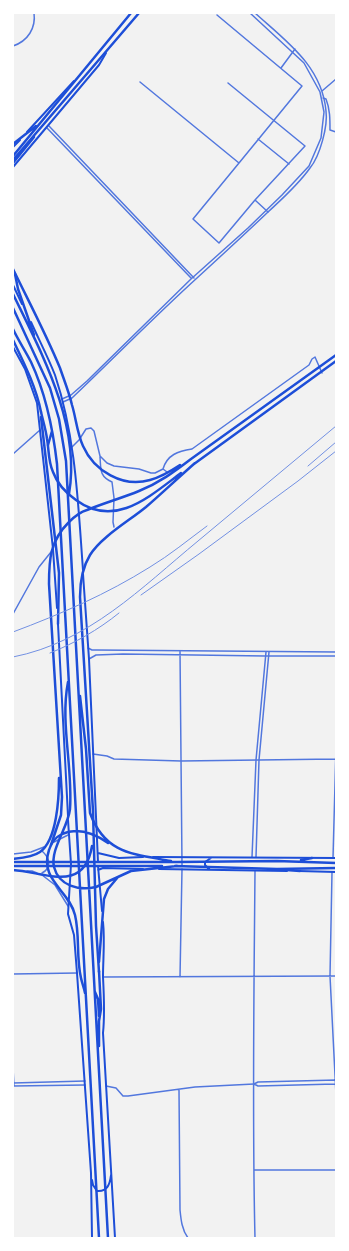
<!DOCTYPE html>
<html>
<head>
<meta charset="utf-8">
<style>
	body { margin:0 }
	#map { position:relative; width:349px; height:1251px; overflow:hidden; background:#f2f2f2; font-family:"IBM Plex Sans",sans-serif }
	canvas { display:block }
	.frame { position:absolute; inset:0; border:14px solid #fff; pointer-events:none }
</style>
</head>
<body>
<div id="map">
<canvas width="349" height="1251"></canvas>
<div class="frame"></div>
</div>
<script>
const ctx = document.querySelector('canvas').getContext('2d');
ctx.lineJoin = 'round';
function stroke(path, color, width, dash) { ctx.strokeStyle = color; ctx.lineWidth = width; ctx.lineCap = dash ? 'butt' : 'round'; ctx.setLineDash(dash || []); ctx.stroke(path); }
stroke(new Path2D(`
	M217 15 302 86 239 163
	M13 46C28 41 36 28 34 13
	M281 68 295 49
	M140 82 239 163 193 219 219 243 255 200 305 146 228 83
	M323 98 326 99C330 109 330 119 330 130L336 132
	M258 139 289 164
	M255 200 268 212
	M72 447 79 440 86 429 91 428 94 431 100 456 107 463 114 466 139 469 151 473H155L163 469 167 472
	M13 454 40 430
	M100 457C101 469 99 476 112 482L114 498 113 522 114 527
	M163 469C167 455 178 451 192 449L309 365 312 359 315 357 322 373
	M252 857 256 760 266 652
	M256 857 259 760 269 652
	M106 1086 116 1088 123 1096H128L195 1087 254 1084
	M179 1090 180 1210C181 1220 182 1230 188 1238`), '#5277de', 1.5);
stroke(new Path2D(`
	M322 91 336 79
	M49 126 194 278
	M47 128 191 278
	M62 399 71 395 87 381 191 279 248 228 282 195 309 166 321 138 324 112 320 92 304 63 250 13
	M63 402 72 398C114 358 154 317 197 278 221 256 245 234 268 212 283 198 298 185 310 168 320 156 328 126 326 111 322 66 286 41 255 13
	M13 614 39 567 51 552
	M88 648 92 650H97L336 652
	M180 651 182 865
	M89 659 96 655 123 654 265 656H336
	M93 754 107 756 114 759 181 761 336 759
	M54 842 68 835
	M13 854 31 852 44 847
	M333 858 336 747
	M27 871H32L37 873
	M255 871C254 993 252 1116 255 1238
	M332 872 330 976 336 1095
	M42 873C52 868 50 858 42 851
	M42 875 55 885 68 906
	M13 974 77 973
	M103 977 336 976
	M180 977 182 869
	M13 1068 14 1086
	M13 1083 85 1081
	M254 1084 258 1086 335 1084
	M254 1084 258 1082 336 1080
	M13 1086 85 1085
	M254 1170H336`), '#5277de', 1.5);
stroke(new Path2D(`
	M27 132 74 81
	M13 147 20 140
	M13 167 99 65 106 53
	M13 285 22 304
	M31 322C39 340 48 357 55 375 76 438 78 504 83 570
	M13 347 25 369 37 403 53 549 57 608
	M83 574 89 659 98 862
	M58 624 68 816
	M68 820 71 864 68 914 74 935 77 973 91 1173 92 1238
	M98 853 119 858 143 857
	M153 857 336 858
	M98 866 102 911
	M159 869 287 871
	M98 870 103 868 143 869
	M210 870 205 865V862L211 858
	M299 871 336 872
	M103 922C105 940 103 959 103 977 104 996 105 1014 103 1033L115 1238
	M92 1180 93 1185 97 1191C108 1192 110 1183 111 1175`), '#1d4ed8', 2);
stroke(new Path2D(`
	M13 144 36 126
	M13 156 131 13
	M13 160 139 13
	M13 163 34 137
	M15 274 18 289 34 335
	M13 294C42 354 81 425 69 494
	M13 308 50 388 59 419 66 461 108 1238
	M13 329C18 340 25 350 31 362 46 394 53 429 57 464L99 1238
	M13 340C24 363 36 387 41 412
	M41 417 59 573 58 624
	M48 445 52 431
	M68 682C60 723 73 767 70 809 68 828 50 849 54 867 59 886 79 891 96 887L131 871 177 866
	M80 696 86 749 90 813C105 854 133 854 171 861
	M301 860 312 858
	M13 862H177L277 861 336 863
	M13 866H162
	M175 866 277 869 336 868
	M286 870 300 871
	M99 962 104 899 108 889 118 877
	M99 971 101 1009 99 1021
	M95 992 98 999 99 1016
	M85 993C84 988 82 983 81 978 76 957 80 936 75 915 69 890 39 880 49 850 51 843 56 837 62 834 78 827 95 834 108 843
	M99 1046V1021`), '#1d4ed8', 2.5);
stroke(new Path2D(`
	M13 269C29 302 46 334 60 368 64 380 69 392 72 405 76 418 77 433 83 446 94 471 123 488 150 480 161 477 171 471 180 465
	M41 412C43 421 46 430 47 439 49 449 48 461 53 472 57 483 66 493 76 500 115 529 150 496 181 473
	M194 464 336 361
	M51 845 61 815 62 797 49 584C49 559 50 541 69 522 74 517 80 512 87 510 104 503 122 498 139 491 159 483 174 472 191 459L336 355
	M13 859C22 858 33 857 40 852 57 840 59 798 59 778
	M13 870C45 872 84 894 92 846
	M99 972 96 926 93 811 80 597C80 582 82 568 90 555 101 537 129 521 146 507 162 493 178 478 195 463`), '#1d4ed8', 2.5);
stroke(new Path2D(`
	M308 466 336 442
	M141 595 199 554 298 481 336 451
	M13 632C61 614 107 594 150 567 170 555 188 540 207 526
	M50 653C75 643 98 630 119 613
	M13 657C89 642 141 588 198 541 244 503 290 464 336 426`), '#7290e2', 1);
</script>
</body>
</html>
